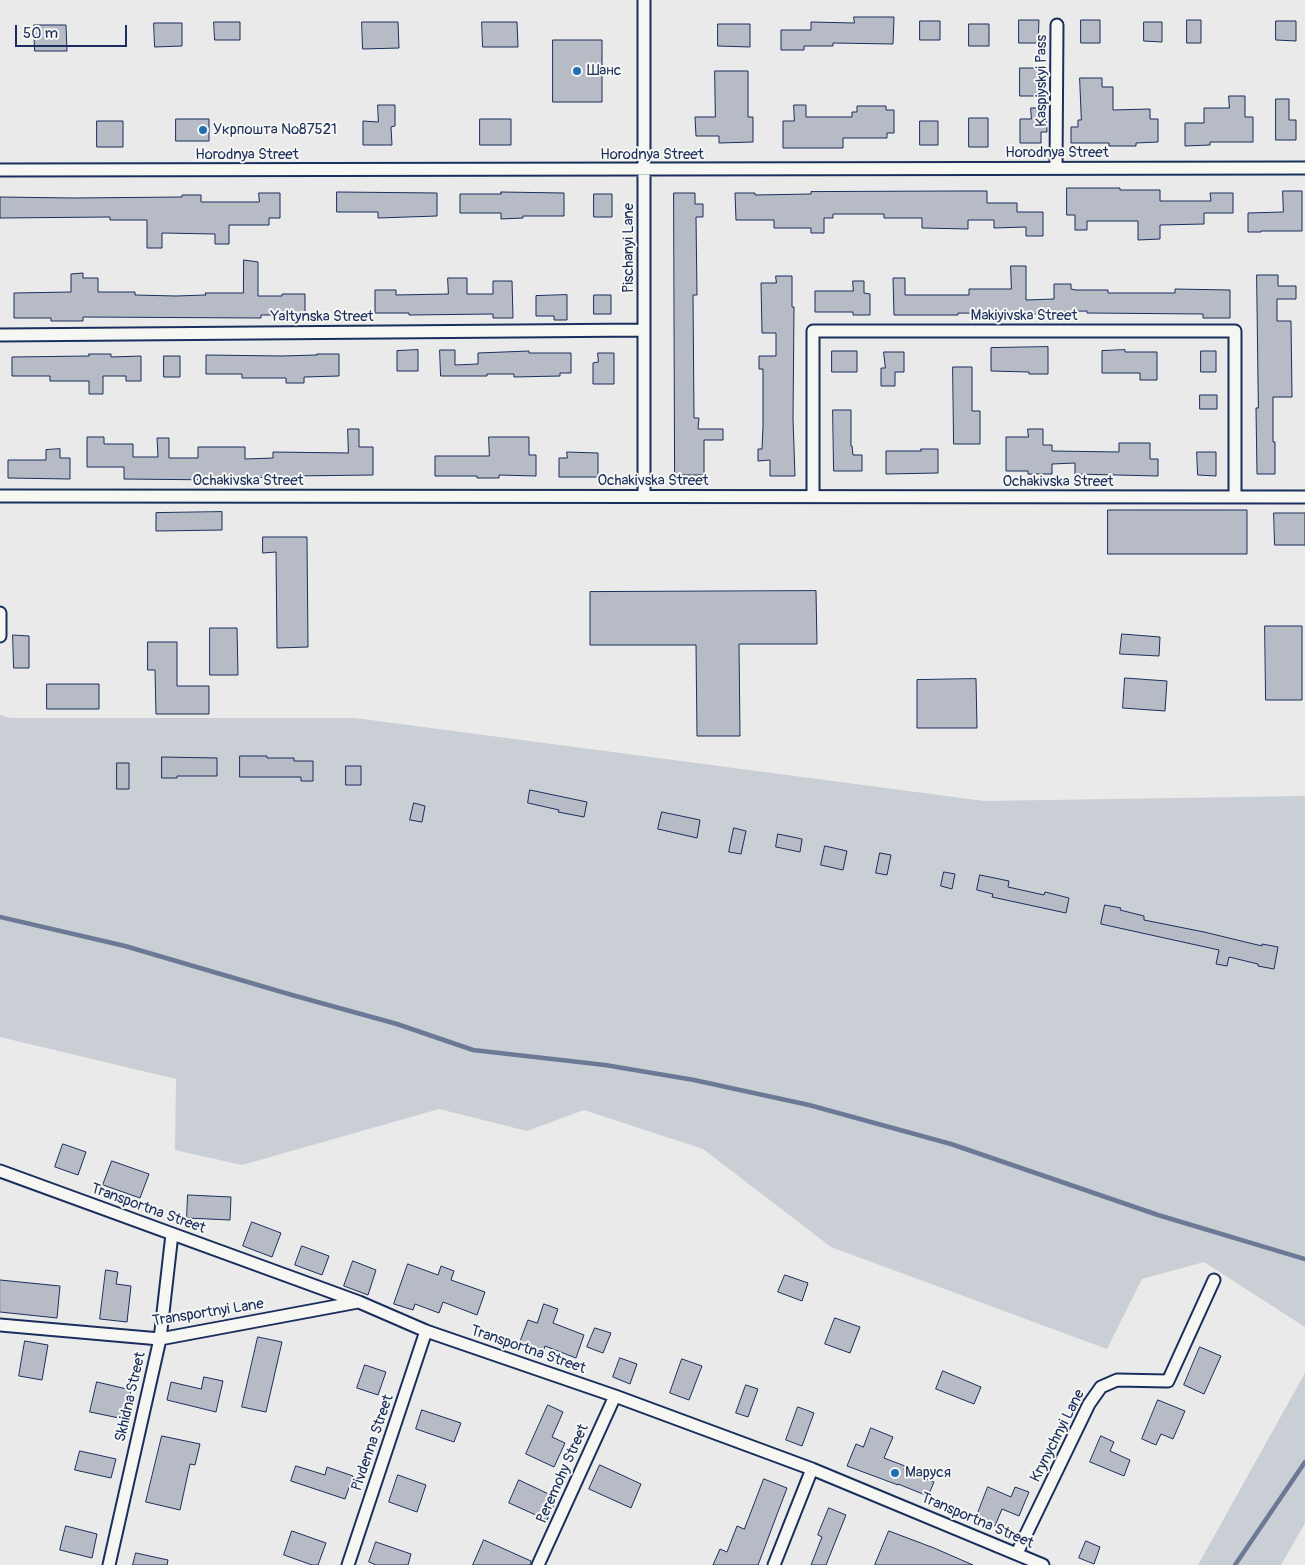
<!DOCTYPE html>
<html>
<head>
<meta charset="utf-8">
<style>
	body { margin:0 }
	#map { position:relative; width:1305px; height:1565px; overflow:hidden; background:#e9eae9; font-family:Pangolin,sans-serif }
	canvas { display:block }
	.scale { position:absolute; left:15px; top:25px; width:112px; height:22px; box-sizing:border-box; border:2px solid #1b2f5e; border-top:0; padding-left:6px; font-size:15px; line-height:18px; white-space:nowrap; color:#1b2f5e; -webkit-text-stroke:4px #f6f6f2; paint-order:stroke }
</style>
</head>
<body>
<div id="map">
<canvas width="1305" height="1565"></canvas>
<div class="scale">50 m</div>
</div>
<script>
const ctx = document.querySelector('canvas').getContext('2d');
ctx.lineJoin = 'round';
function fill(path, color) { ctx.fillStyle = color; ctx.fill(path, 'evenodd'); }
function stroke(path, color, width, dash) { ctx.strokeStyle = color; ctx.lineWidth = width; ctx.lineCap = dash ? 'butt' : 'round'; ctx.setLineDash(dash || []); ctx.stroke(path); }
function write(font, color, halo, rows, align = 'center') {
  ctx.font = font + ' Pangolin,sans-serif'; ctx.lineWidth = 4; ctx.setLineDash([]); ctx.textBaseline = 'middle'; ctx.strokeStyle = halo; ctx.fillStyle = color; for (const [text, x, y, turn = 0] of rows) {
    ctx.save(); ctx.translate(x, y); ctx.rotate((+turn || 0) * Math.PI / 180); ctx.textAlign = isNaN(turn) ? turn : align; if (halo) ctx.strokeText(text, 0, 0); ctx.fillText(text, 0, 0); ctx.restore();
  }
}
fill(new Path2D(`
	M0 715 10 718H355L984 801 1305 796V1327L1204 1262 1142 1279 1107 1349 831 1247 703 1149 584 1110 527 1131 439 1109 242 1165 175 1150 176 1079 0 1037Z
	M1305 1373V1523L1281 1565H1198Z`), '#caced5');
stroke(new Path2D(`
	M0 917 125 946 292 995 397 1024 473 1050 605 1065 694 1080 809 1105 951 1144 1158 1215 1305 1259
	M1235 1565 1305 1462`), '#6c7995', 4.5);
const building = new Path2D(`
	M854 17H894L893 44 833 43V46H804V50H781V30H811V22L854 23Z
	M1019 20H1039L1038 43H1019Z
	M1081 20H1100V43H1081Z
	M1187 20H1201V43H1187Z
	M920 21H940V40H920Z
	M1276 21H1296V41L1276 40Z
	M214 22H240V40H215Z
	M362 22H398L399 48 363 49Z
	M482 22H517L518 47H483Z
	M1144 22H1162V42L1144 41Z
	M154 23H182V46L155 47Z
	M718 24H750V47L718 46Z
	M969 24H989V46H969Z
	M34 25H66L67 51H35Z
	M553 40H602V102H553Z
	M1020 68H1038V96H1020Z
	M715 71H748V117H753V142L719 143V136H696L695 117H715Z
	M1080 78H1102V87H1113V110L1150 109V119H1158V142L1136 143V146H1109V143H1071V127H1078V120H1081Z
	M1229 96H1245V117H1253V142H1210V145L1185 146V123H1204V108H1229Z
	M1276 99H1289V120H1296V140H1276Z
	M378 105H395V126L391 127 392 145H363V121L378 122Z
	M794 105H806V117H852V112H857V106H886V110H894V133H887V138H843V148H783V121H794Z
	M1031 108H1046L1047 132H1041V143H1020V119H1031Z
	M969 118H988V147H969Z
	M176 119H209V141H176Z
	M480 119H511V145H480Z
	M97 121H123V147H97Z
	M920 121H938V145H920Z
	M1067 188H1120V190H1160V201H1211L1210 193H1233V213H1204V224L1160 225V239L1138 240V221H1087V230H1075V215H1067Z
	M957 191H987V203H1017V212H1043V236H1026V227L994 228V220H968V229L922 228V218H884V214H833V218H824V233H811V228H774V220H736L735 193H755V195L811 194V192Z
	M1283 191H1302V231H1261V232H1248V213L1283 212Z
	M337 192 437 193V216L378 218V212H337Z
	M501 192 564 193V216H523V218L501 219V213H460V194H501Z
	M259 193H280V218H269V225H229V244H215V234L162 233V248H147V220H110V217L0 218V197L73 198 182 197V195H201V202H259Z
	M674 193H695V204H703V217H696L697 295H693L694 418H699L698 429H723V440H704V475H675Z
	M594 194H612V217H594Z
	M244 260 258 262V296H282V294H305V315H261V318L83 317V321H51V318H14V293L71 292V274L83 273V278H98V292H135V295L176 296 206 295 205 293H243Z
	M1011 266H1026V300L1054 299V284H1071V289L1076 290H1108V293H1175V289L1230 290V318H1203V314L1087 313V311L1039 312V314L958 313V315H894L893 278H905V295H969V289H1011Z
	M1257 275H1278V286H1296V299H1277V321H1291L1292 397H1273V442H1275V474H1257L1256 408H1258Z
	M776 276H792V307H794L793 419 795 476H770V460L758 461V449H762L763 426V369H759V356H776V333H762L761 283H776Z
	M448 278H467V294H493V281H512L513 318H493V314L409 315V313H375V290H396V295L448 294Z
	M853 281H864V293L870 294V315H853V312H815V291H853Z
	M567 295V320H554V316H536V296Z
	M594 295H611V314H594Z
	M1048 347V374H1029V372L991 371V348Z
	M418 350V371H397V351Z
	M440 350H455V365L478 364V353L529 351V353H571V373H560V376L514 377V374H487V376H441Z
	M1125 350V352H1157V380H1140V373H1102V351Z
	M832 351H857V372H832Z
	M1201 351H1216V372H1201Z
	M884 352H904V372H895V386H881V368H885Z
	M598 353H614V384H593V363L598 362Z
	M89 354H111V357L141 356V381H126V376H103V394H89V381H50V376H12V357L89 356Z
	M317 354H339V376L304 377V383H286V378H242V374H206V355L282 356 317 355Z
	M164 356H180V377H164Z
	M953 367H972V411H980V444H954Z
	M1200 395H1217V409H1200Z
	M833 410H851V446H852L853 455H862V471H834Z
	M348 429H359V447H373V475L292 476V477L220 478V480L124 479V467H87V437H104V444H133V457H158L157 438H169V458H198V447H245V459L273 458V452L348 453Z
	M1028 429H1043V445H1052V451L1119 452V443H1150V459H1158V476L1075 474V463L1052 464V474H1028V471H1006V437H1028Z
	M489 437H529V455H536V476L499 475V478H477V476H435V456H489Z
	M60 449V458H70V479L8 478V460H46V450Z
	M921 449H938V473L886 474V451H921Z
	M567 452 598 453V477H559V458H567Z
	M1197 452H1216V476L1198 475Z
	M1108 510H1247V554H1108Z
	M222 512V530L156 531V513Z
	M1274 513H1305V545H1275Z
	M263 537H307L308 647 277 648 276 552 263 553Z
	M816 591 817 644H739L740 736H697L696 645H590V592Z
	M1265 626H1302V700H1266Z
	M210 628H237L238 675H210Z
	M1122 634 1160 637 1159 656 1120 654Z
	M13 635 29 636V668H14Z
	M148 642H177V686H209V714H156L155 670H148Z
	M1125 678 1167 681 1165 711 1123 708Z
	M976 679 977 728H917V680Z
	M47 684H99V709H47Z
	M240 756H267V758H294V761H313V781H301V777H240Z
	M162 757 217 758V776H177V778H162Z
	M117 763H129V789H117Z
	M346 766H361V785H346Z
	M530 790 587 802 584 817 558 812 559 810 528 803Z
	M414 803 425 806 422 822 410 820Z
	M662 812 700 820 697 838 658 829Z
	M734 828 746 831 741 854 729 852Z
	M778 834 802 839 800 852 776 847Z
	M825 846 847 851 843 870 821 865Z
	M880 853 891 855 887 875 876 873Z
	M944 872 955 874 952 889 941 886Z
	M980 875 1009 881 1008 887 1044 895 1045 892 1069 898 1066 913 992 897 993 894 977 890Z
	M1105 905 1121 908 1120 910 1144 916V920L1204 932 1262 946V944L1278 947 1274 969 1258 966V964L1229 957 1227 966 1216 964 1219 950 1101 924Z
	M63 1144 86 1152 78 1175 55 1167Z
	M112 1161 149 1174 140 1198 103 1185Z
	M188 1195 231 1197 230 1220 187 1218Z
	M252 1222 281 1233 272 1257 243 1246Z
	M302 1246 329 1256 322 1275 295 1265Z
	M353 1261 376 1270 368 1295 344 1286Z
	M408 1264 438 1275 441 1266 454 1271 451 1280 485 1292 477 1315 443 1302 439 1313 415 1304 413 1310 394 1304Z
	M106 1270 118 1272 116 1284 131 1286 127 1322 100 1319Z
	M785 1275 808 1283 802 1301 778 1292Z
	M0 1280 60 1286 57 1318 0 1312Z
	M544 1304 558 1309 553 1323 584 1335 576 1358 545 1346 543 1352 519 1344 528 1320 537 1323Z
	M835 1318 860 1327 850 1353 825 1344Z
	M595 1328 611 1333 603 1353 587 1347Z
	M258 1337 282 1342 266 1412 242 1407Z
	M25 1341 48 1345 42 1380 19 1376Z
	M1200 1347 1221 1356 1204 1394 1184 1385Z
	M620 1358 637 1364 630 1384 613 1377Z
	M682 1359 702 1366 689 1400 670 1393Z
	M365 1365 386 1372 378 1395 357 1388Z
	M943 1371 981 1387 974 1404 936 1389Z
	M204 1377 223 1381 216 1412 167 1400 171 1382 201 1389Z
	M97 1382 131 1390 124 1419 90 1412Z
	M746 1385 758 1389 748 1417 736 1413Z
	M1158 1400 1185 1411 1173 1439 1161 1434 1156 1445 1142 1439Z
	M548 1405 563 1412 552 1437 565 1443 554 1467 526 1454Z
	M798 1407 814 1413 802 1446 786 1440Z
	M422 1410 461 1423 454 1442 416 1429Z
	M871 1428 893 1437 884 1458 905 1466 904 1470 934 1482 928 1496 898 1484V1485L847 1466 856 1444 863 1447Z
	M162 1436 200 1444 195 1465 190 1464 180 1510 146 1502Z
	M1101 1436 1114 1442 1110 1451 1130 1460 1124 1476 1090 1462Z
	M80 1451 116 1459 111 1478 75 1470Z
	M600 1465 641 1484 631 1508 589 1489Z
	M296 1466 325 1475 327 1467 353 1476 345 1499 291 1481Z
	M398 1475 426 1485 417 1512 389 1502Z
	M764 1479 787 1488 758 1565H713L720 1549 727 1552 737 1526 744 1529Z
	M519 1480 557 1498 547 1520 509 1503Z
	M988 1487 1011 1497 1015 1487 1029 1492 1019 1516 1002 1509 995 1526 976 1518Z
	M829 1508 846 1515 826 1565H811L822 1537 818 1535Z
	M66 1526 97 1534 92 1558 60 1550Z
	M292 1531 326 1543 318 1565H312L284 1555Z
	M889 1531 934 1548 973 1565H875Z
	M484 1540 531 1561V1565H473Z
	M1086 1541 1100 1547 1094 1564 1079 1558Z
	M376 1542 411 1554 408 1565H376L369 1562Z
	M136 1553 168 1560 167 1565H133Z`);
fill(building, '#b6bbc6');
stroke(building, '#1b2f5e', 1);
const street = new Path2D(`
	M644 0V496
	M1056 168 1057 25
	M0 170 1305 168
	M0 335 644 330
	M0 496 1305 497
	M813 496V331H1235V497
	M0 613V636
	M0 1171 359 1302 426 1331 615 1396 812 1469 1043 1565
	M0 1325 160 1339 358 1302
	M1017 1553 1089 1404 1101 1387 1117 1380 1168 1381 1214 1280
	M109 1565 160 1339 172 1234
	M348 1565 426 1331
	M538 1565 615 1396
	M774 1565 812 1469`);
stroke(street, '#1b2f5e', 15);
stroke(street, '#f6f6f2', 11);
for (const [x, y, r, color] of [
	[577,71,5,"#1f6fb2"],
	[203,130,5,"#1f6fb2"],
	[895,1473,5,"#1f6fb2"]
]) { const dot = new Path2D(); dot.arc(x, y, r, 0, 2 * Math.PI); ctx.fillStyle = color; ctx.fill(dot); stroke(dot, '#f6f6f2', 2); }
write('15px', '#1b2f5e', '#f6f6f2', [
	["Шанс",587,71],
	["Укрпошта №87521",213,130],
	["Маруся",905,1473]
], 'left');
write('15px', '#1b2f5e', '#f6f6f2', [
	["Kaspiyskyi Pass",1042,81,-90],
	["Horodnya Street",1057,153],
	["Horodnya Street",247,155],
	["Horodnya Street",652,155],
	["Pischanyi Lane",629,248,-90],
	["Makiyivska Street",1024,316],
	["Yaltynska Street",322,317],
	["Ochakivska Street",248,481],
	["Ochakivska Street",653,481],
	["Ochakivska Street",1058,482],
	["Transportna Street",148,1209,20],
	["Transportnyi Lane",208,1313,-9],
	["Transportna Street",528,1350,19],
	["Skhidna Street",131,1397,-77],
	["Krynychnyi Lane",1058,1436,-63],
	["Pivdenna Street",373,1443,-71],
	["Peremohy Street",563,1474,-66],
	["Transportna Street",977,1521,23]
]);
</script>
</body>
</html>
